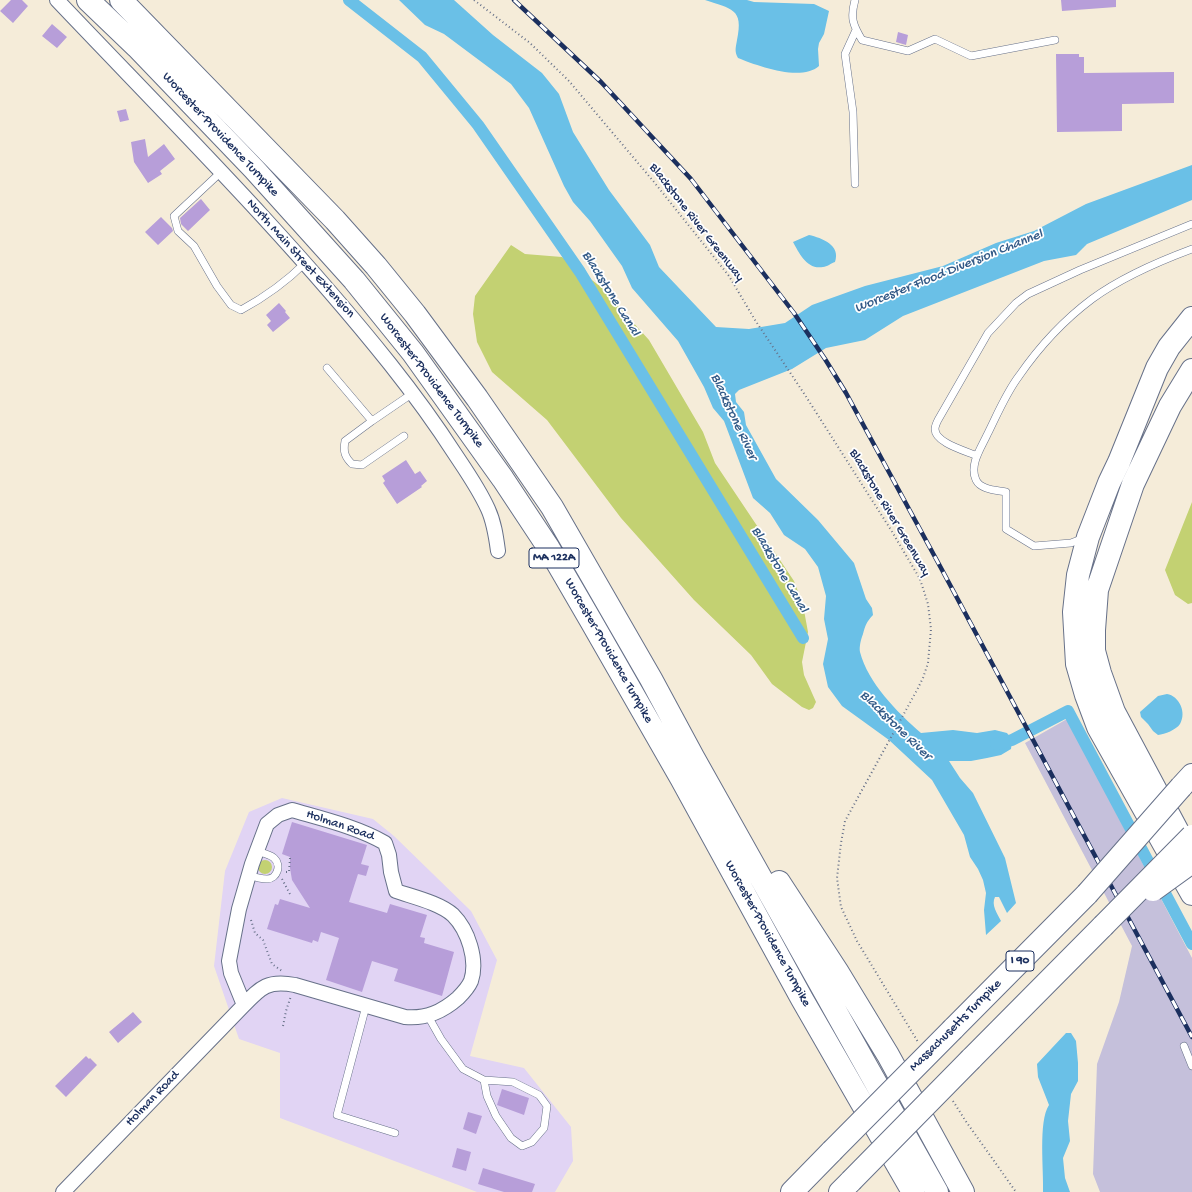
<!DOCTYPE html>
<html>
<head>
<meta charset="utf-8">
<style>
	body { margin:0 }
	canvas { display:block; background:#f5ecd9 }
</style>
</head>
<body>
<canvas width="1192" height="1192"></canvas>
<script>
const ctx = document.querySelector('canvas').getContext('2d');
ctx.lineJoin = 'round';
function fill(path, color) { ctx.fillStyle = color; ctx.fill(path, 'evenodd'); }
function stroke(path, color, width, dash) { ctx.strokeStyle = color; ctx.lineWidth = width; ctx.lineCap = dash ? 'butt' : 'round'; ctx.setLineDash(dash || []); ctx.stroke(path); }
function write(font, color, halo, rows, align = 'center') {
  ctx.font = font + ' "Gochi Hand",sans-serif'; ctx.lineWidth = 3.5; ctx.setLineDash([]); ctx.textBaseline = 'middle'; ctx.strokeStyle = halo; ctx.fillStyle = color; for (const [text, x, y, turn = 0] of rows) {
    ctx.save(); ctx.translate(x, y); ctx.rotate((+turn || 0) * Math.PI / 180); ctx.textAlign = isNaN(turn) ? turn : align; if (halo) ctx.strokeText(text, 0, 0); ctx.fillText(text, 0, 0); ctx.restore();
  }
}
fill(new Path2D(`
	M282 798 373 819 394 836 471 911 497 960 470 1056 524 1068 571 1127 573 1161 555 1192H477L280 1118V1053L239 1039 214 966 225 871 249 812Z`), '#e1d4f4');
fill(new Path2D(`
	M1067 719 1192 958V1192H1100L1093 1174 1097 1064 1119 1002 1132 946 1025 743Z`), '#c5c0db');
fill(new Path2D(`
	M511 245 525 254 562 257 601 287 649 340 703 432 715 463 794 581 803 605 808 632 802 662 804 675 816 702 813 708 809 710 802 707 772 684 751 655 694 600 621 518 547 420 492 372 477 342 473 314 475 296Z
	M1192 502V603L1188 604 1175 595 1165 570Z
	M258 867a7 7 0 1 1 14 0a7 7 0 1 1-14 0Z`), '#c3d172');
fill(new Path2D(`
	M399 0H454L493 35 542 73 559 94 573 132 609 190 650 245 659 267 716 327 749 329 785 323 812 305 865 286 943 266 996 243 1034 231 1086 204 1192 165V200L1087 244 1076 255 1044 261 903 316 865 340 826 348 792 369 739 390 735 394 736 402 744 412 746 425 776 479 818 520 854 563 866 599 872 608 873 615C867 621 865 626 863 634 861 639 859 647 860 652 868 683 897 712 921 733L953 730 977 733 995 730 1007 733 1012 740 1011 749 1001 755 987 758 971 761H949L960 778 973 793 1005 858 1016 903 1007 913 999 897H995C991 905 997 913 1001 921L986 935 984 910 986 893 983 880 978 869 970 857 964 835 932 780 889 740 842 706 828 687 823 664 828 639 824 619 826 596 818 567 805 549 784 535 770 513 753 498 724 421 713 408 704 387 678 341 632 288 622 266 590 221 573 202 564 186 529 108 511 84 444 34 425 25Z
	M705 0H747L754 2 814 4 829 11 824 34 819 43 818 49 819 66C801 82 758 66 738 58 734 51 736 47 737 40 744 8 731 9 705 0Z
	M809 235C822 238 841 245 835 262 831 263 827 267 823 267 807 270 799 253 793 242Z
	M1167 694C1179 696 1187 712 1180 724 1176 730 1165 734 1158 735L1153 731 1148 724 1141 717 1140 712 1158 696Z
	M1066 1033H1071L1076 1041 1078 1063V1081L1071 1094 1068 1121 1070 1141 1063 1158 1065 1178 1070 1192H1043C1044 1171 1038 1121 1049 1105L1038 1077 1037 1064Z`), '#6ac0e7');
stroke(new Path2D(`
	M349 0 422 57 478 125 580 272 803 638
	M996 744 1012 740 1068 711 1192 944`), '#6ac0e7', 12);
fill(new Path2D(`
	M11 0H22L28 6 13 23 0 11Z
	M1061 0H1116V7L1062 11Z
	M52 24 67 37 57 48 42 36Z
	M898 32 908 35 906 45 896 42Z
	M1056 54H1079V57H1084V73L1174 72V103L1122 104V131L1057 132Z
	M126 109 129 120 120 122 117 111Z
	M145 139 148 157 164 144 175 159 160 171 162 174 148 183 134 162 131 142Z
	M201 199 210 210 188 231 181 224 180 218Z
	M161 217 172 228 173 231 158 245 145 232Z
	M279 303 286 311 285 312 290 318 273 332 267 325 271 321 266 315Z
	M406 460 415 474 420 471 427 481 421 486 422 487 397 504 383 483 385 481 382 476Z
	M292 822 367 845 361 864 369 866 366 876 358 874 349 902 387 913 390 904 427 915 420 937 425 938 424 943 454 952 442 996 394 981 398 969 372 961 362 992 326 980 339 938 321 932 318 942 313 940 312 943 267 929 275 904 278 905 280 899 310 908 292 880 290 868V857L282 854Z
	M133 1012 142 1022 118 1043 109 1032Z
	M86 1056 89 1059 90 1058 97 1065 66 1097 55 1086Z
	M502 1089 529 1098 524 1115 497 1105Z
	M468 1112 482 1116 476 1134 463 1129Z
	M457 1148 471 1152 466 1171 452 1167Z
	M483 1168 535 1184 532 1192H504L478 1184Z`), '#b79ed9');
const service = new Path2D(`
	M855 0C850 18 853 25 862 40L908 51 935 39 971 56 1055 40
	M221 172 174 216 178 231 194 246 217 286 231 305 241 310C265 297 286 282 305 263
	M855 184 853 112 845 54 856 30
	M327 368 372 421
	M404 436 362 465 352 464C345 457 343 452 345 441L372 421 413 393
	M977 456C966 451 935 443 935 429 935 426 937 422 938 420L988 333 1016 303 1028 294 1080 270 1192 224
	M1084 538 1071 543 1034 546 1006 529V492C996 490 981 490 976 480 969 465 981 448 987 435 997 415 1006 393 1019 376 1039 347 1064 320 1092 299 1122 277 1157 262 1192 249
	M248 875C254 877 260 879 267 879 277 879 282 865 274 858 269 854 262 853 256 851
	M366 1006 337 1115 395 1133
	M428 1016 441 1039 463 1069 484 1080 513 1082 539 1095 547 1106 544 1128 532 1142 522 1146 511 1138 496 1116 487 1096 484 1080
	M1184 1046 1192 1066`);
const minor = new Path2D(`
	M57 0C170 119 287 235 390 364 413 393 435 423 455 454 467 472 479 489 488 509 494 522 496 536 498 551
	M292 810C323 819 357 827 385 843L389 855 391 872 396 891C413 897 440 903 453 915 468 930 478 960 471 981 468 988 463 993 458 998 442 1012 426 1019 405 1017L295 985C268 980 261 987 244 1005L231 973 229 961 239 909 252 864 267 824 278 815Z
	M63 1192 244 1005`);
const motorway = new Path2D(`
	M88 0 137 47 254 169 354 280 413 353 503 479 548 547 591 621 681 778 802 999 913 1192
	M121 0 335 220 376 266 415 314 477 398 517 456 552 507 651 679 693 757 937 1192
	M1192 318 1169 347 1157 368 1119 462 1109 483 1088 537 1078 575 1074 612 1077 664 1086 695 1098 727 1192 894
	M1192 370 1170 406 1133 484 1097 590 1094 630V651L1100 673 1114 712 1192 858
	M1181 787 1192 775
	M779 882 837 971 888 1055 963 1192
	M953 1029 1087 894
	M971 1059 1103 926
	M792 1192 832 1151
	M840 1192 851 1181`);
stroke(service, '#677189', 8);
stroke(minor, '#677189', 16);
stroke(motorway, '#677189', 24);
stroke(new Path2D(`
	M474 0 530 43 569 81 654 182 729 276 755 320 805 395 891 530 920 579 928 604 931 629 928 663 923 678 917 690 845 821 841 843 837 878 841 907 857 941 918 1042
	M286 872H289L290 858
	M282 879 291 896
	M251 920 255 933 263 940 272 964 282 971
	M283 1026 286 1011 291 996
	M953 1101 965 1120 1016 1192`), '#677189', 2, [1, 3]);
stroke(service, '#fff', 7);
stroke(minor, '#fff', 14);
stroke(motorway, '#fff', 22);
const rail = new Path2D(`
	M514 0 601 82 691 179 794 313 825 359 846 393 941 568 1192 1037`);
stroke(rail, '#1b2f5e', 4.5);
stroke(rail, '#fff', 3, [9]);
const motorwayBridge = new Path2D(`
	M1153 890 1192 862
	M1087 894 1181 787
	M1103 926 1192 836
	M832 1151 953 1029
	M851 1181 971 1059`);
stroke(motorwayBridge, '#677189', 24, []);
stroke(motorwayBridge, '#fff', 22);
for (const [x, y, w] of [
	[554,558,50],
	[1020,961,28]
]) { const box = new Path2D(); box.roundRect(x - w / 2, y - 10, w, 20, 3); ctx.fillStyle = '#fff'; ctx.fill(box); stroke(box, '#1b2f5e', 1); }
write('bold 12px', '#1b2f5e', null, [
	["MA 122A",554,558],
	["I 90",1020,961]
]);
write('13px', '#1b2f5e', '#fff', [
	["Worcester-Providence Turnpike",220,135,47],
	["Blackstone River Greenway",696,223,52],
	["North Main Street Extension",300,259,48],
	["Worcester-Providence Turnpike",431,381,53],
	["Blackstone River Greenway",889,513,59],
	["Worcester-Providence Turnpike",608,651,60],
	["Holman Road",340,826,19],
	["Worcester-Providence Turnpike",767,934,61],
	["Massachusetts Turnpike",956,1026,-45],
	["Holman Road",153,1099,-46]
]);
write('italic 14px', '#335a87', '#fff', [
	["Worcester Flood Diversion Channel",949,272,-22],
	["Blackstone Canal",610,294,58],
	["Blackstone River",733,417,65],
	["Blackstone Canal",779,570,59],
	["Blackstone River",895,726,44]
]);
</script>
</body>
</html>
